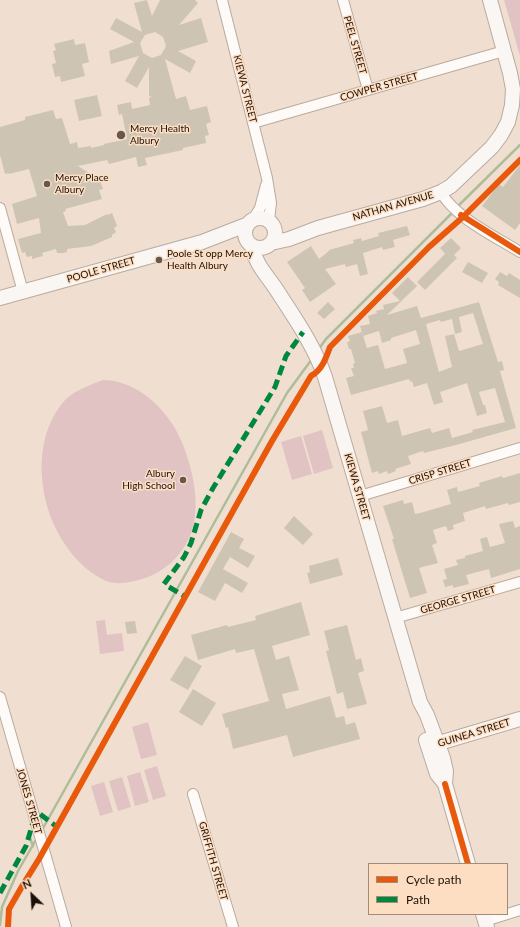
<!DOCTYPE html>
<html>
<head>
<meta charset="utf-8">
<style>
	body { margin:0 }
	#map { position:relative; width:520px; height:927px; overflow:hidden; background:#f0dfd0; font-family:Lato,sans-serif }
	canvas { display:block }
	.legend { position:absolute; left:368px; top:863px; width:140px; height:52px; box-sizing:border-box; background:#fddec3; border:1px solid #a28c78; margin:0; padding:5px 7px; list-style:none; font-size:12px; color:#1a1007 }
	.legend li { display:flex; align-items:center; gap:8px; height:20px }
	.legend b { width:20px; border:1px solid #a28c78 }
	.north { position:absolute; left:12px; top:875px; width:40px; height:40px; -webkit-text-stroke:3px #fddec3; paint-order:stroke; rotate:335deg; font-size:11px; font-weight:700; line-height:16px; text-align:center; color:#1a1007 }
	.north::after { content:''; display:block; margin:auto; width:14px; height:18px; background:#1a1007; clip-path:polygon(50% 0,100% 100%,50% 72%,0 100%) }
</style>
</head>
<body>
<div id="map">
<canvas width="520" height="927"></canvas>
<ul class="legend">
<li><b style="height:5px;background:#e8590c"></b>Cycle path</li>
<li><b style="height:5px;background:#00873e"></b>Path</li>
</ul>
<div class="north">N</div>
</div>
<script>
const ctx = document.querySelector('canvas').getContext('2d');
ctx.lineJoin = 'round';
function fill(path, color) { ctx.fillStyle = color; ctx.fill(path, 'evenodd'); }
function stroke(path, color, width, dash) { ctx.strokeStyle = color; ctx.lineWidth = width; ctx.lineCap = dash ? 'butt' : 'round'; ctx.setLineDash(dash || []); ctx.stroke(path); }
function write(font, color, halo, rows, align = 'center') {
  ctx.font = font + ' Lato,sans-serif'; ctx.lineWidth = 3; ctx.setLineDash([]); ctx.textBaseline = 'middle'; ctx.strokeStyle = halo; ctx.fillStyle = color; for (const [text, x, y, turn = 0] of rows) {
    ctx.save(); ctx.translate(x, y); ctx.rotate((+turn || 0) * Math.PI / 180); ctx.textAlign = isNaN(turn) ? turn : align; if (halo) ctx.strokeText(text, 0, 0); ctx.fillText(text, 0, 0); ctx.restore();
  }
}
fill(new Path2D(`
	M504 0H520V56Z
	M103 380C129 380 154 398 168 418 178 431 183 444 188 459 194 479 198 500 194 522 188 554 162 577 130 582 124 583 116 584 109 582 85 573 66 550 55 527 37 489 34 433 66 399 74 391 92 384 103 380Z
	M322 430 333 468 314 474 303 436Z
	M301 436 312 474 292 480 281 442Z
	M105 620 107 635 122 633 124 651 100 654 96 621Z
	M148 722 157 755 141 759 132 727Z
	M157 766 166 796 153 800 144 770Z
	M140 772 149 802 135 806 127 776Z
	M122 777 131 807 118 811 109 781Z
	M104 782 113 812 100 816 91 786Z`), '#e1c3c4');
stroke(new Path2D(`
	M456 208 520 145
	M318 350 326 339 453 212
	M42 830 287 393 312 359
	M30 838 33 846
	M0 925 2 907 18 871 37 838`), '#aebd99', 2.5);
fill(new Path2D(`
	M147 0 152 16 160 0H195L198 3 179 25 201 18 208 42 178 51 196 61 190 73 165 59 176 99 186 96 190 110 207 106 211 122 206 124 209 135 205 136 206 143 183 148V150L145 158 147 165 138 167 136 157 109 164 107 160 78 166 89 173 83 183 96 179 97 182 100 181 103 189 99 190 102 199 65 209 66 211 63 212 68 226 85 225 107 214 108 215 112 213 116 223 117 226 114 228 116 232 112 235V237L91 246 67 249V252L63 253H57L56 249 42 253 43 256 32 259V256L27 257 25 252 22 253 18 239 41 233 39 218 17 224 12 204 37 196 29 169 9 174V173L5 174 0 155V127L25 120V117L53 110 56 119 62 118 70 144 77 142 78 148 91 146V148L104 145V144L127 139 122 114 119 115 117 105 131 102 132 109 150 105 149 98 152 97 149 96V67L137 88 125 81 139 56 111 64 109 51 134 42 110 29 116 18 142 32 134 3ZM155 32 163 37 166 46 161 55 152 58 143 53 140 43 145 35Z
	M74 39 75 45 85 43 89 62 82 64 85 76 61 82 60 76 55 77 52 64 56 63 53 51 56 50 54 44Z
	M97 95 102 116 79 121 74 100Z
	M520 165V223L515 230 482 206 499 184 503 187Z
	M407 226 410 235 393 240 395 247 383 250 382 247 363 253 368 274 360 276 357 264 346 267 345 264 325 269 336 284 310 302 302 290 305 288 287 262 311 246 319 259 329 251V250L354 243 353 240 361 238 362 241 379 236 378 233Z
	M451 238 461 248 454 255 457 258 425 290 417 282 445 254 440 248Z
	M468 262 488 273 482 283 462 272Z
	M500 272 507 276 509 273 520 280V298L498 285 499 282 495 279Z
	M408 277 417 286 387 315 417 306 421 318 479 302 498 362 502 361 504 370 500 371 516 428 456 445 424 453 423 451 408 456 411 464 395 469 396 471 388 474 387 471 379 474 378 471 372 473 361 432 368 430 363 411 382 406 387 423 398 420 402 436 430 428 432 433 449 428 452 438 473 432 472 430 505 422 495 388 479 392 483 405H485L487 413 477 416 467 383 440 392 443 402 434 405 427 383 414 387 412 381 410 382 409 379 351 395 346 378 354 376 351 368H354L353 364 355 363 351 349H349L347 342 350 341 348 336 362 332 367 348 378 345 385 369 407 363 403 349 420 344 416 330 391 338V340L382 343 379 331 363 336 360 326 370 324 368 316 377 313 376 311 384 309 383 305 400 301 392 293ZM473 313 483 344 459 351 454 334 445 336 452 367 439 372 426 324 440 320 441 322 452 319 455 334 462 332 459 317Z
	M328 302 335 309 324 319 317 313Z
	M520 473V502L509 505 508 503 486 509 485 506 463 513 465 521 453 525 454 529 448 531 446 526 433 530 437 543 432 545 438 563 419 568 427 593 410 598 392 539H394L383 506 403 500 404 504 412 502 415 514 420 513 451 504 447 490 457 487 458 492 480 486 479 483 502 476 503 478Z
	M294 516 313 534 303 545 284 528Z
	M513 521 515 528 520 526V569L491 578 489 569 466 575 469 584 453 588V585L445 587 443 580 447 579 444 569 458 565 456 560 465 558V556L483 551 480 539 487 537 490 547 505 543 499 524Z
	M231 532 244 539 239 548 255 556 248 568 230 557 223 569 248 583 242 593 225 583 215 601 198 592Z
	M338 558 343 575 310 584 307 573 310 572 309 566Z
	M301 602 310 635 272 646 276 660 289 656 299 690 282 694 286 709 330 696 336 718 344 716 346 725 355 722 360 739 293 757 287 735 233 749 228 727 226 728 222 714 269 701 254 649 236 653 235 649 198 660 191 635 227 625 228 627 256 620 255 616Z
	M135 621 137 633 127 634 125 622Z
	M347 625 356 660 361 658 364 671 358 673 367 704 347 709 343 692 337 694 326 651 329 650 324 631Z
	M185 656 202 666 188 690 170 680Z
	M193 689 216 703 202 726 179 712Z`), '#cec4b3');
const street = new Path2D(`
	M222 0 267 178 271 203 269 220
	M343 0 368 90
	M253 123 504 51
	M441 192C454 217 496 237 520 252
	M0 208 23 292
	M254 218 260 208 266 185
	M360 496 520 448
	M395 618 520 582
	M0 697 66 927
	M193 794 233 927
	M485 921 520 910`);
const secondary = new Path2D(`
	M245 233a15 15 0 1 1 30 0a15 15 0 1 1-30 0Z
	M271 243 289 239 318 228 423 199 441 192 451 186 492 147 501 135 508 122 512 105 513 89 510 73 490 0
	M252 247C256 265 266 274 276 289 294 317 314 345 325 377L420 702 427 715 443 758 446 771 445 784
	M0 298 202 242 246 225
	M426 740 437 774 445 784 468 864
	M429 746 520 719
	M483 914 487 927`);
stroke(street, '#b8ab9f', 12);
stroke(secondary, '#b8ab9f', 16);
stroke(street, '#fdfaf8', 10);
stroke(secondary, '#faf6f4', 14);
stroke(new Path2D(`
	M164 584 184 557 191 543 201 510 213 488 275 387 286 356 303 332
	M169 587 186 597
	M0 893 26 846 34 819 40 814 57 827`), '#00873e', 5, [10, 5]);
stroke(new Path2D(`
	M461 215 520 252
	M445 784 468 864
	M8 927 9 909 24 883 39 859 272 441 311 376C322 370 326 358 330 347L429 247 463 217 520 160`), '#e8590c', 6);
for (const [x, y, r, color] of [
	[121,135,5,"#65584d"],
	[47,184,4,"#65584d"],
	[159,260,4,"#65584d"],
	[183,480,4,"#65584d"]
]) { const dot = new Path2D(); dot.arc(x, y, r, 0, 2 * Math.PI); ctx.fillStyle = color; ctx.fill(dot); stroke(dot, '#fddec3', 1.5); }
write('10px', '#1a1007', '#fddec3', [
	["PEEL STREET",355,45,74],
	["COWPER STREET",379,87,-16],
	["KIEWA STREET",245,89,76],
	["NATHAN AVENUE",393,206,-16],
	["POOLE STREET",101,270,-16],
	["CRISP STREET",440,472,-17],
	["KIEWA STREET",357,487,74],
	["GEORGE STREET",458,600,-16],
	["GUINEA STREET",474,733,-17],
	["JONES STREET",29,801,74],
	["GRIFFITH STREET",213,861,74]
]);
write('10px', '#1a1007', '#fddec3', [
	["Mercy Health",130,129],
	["Albury",130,141],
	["Mercy Place",55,178],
	["Albury",55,190],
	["Poole St opp Mercy",167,254],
	["Health Albury",167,266],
	["Albury",175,474,"right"],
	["High School",175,486,"right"]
], 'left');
</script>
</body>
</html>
